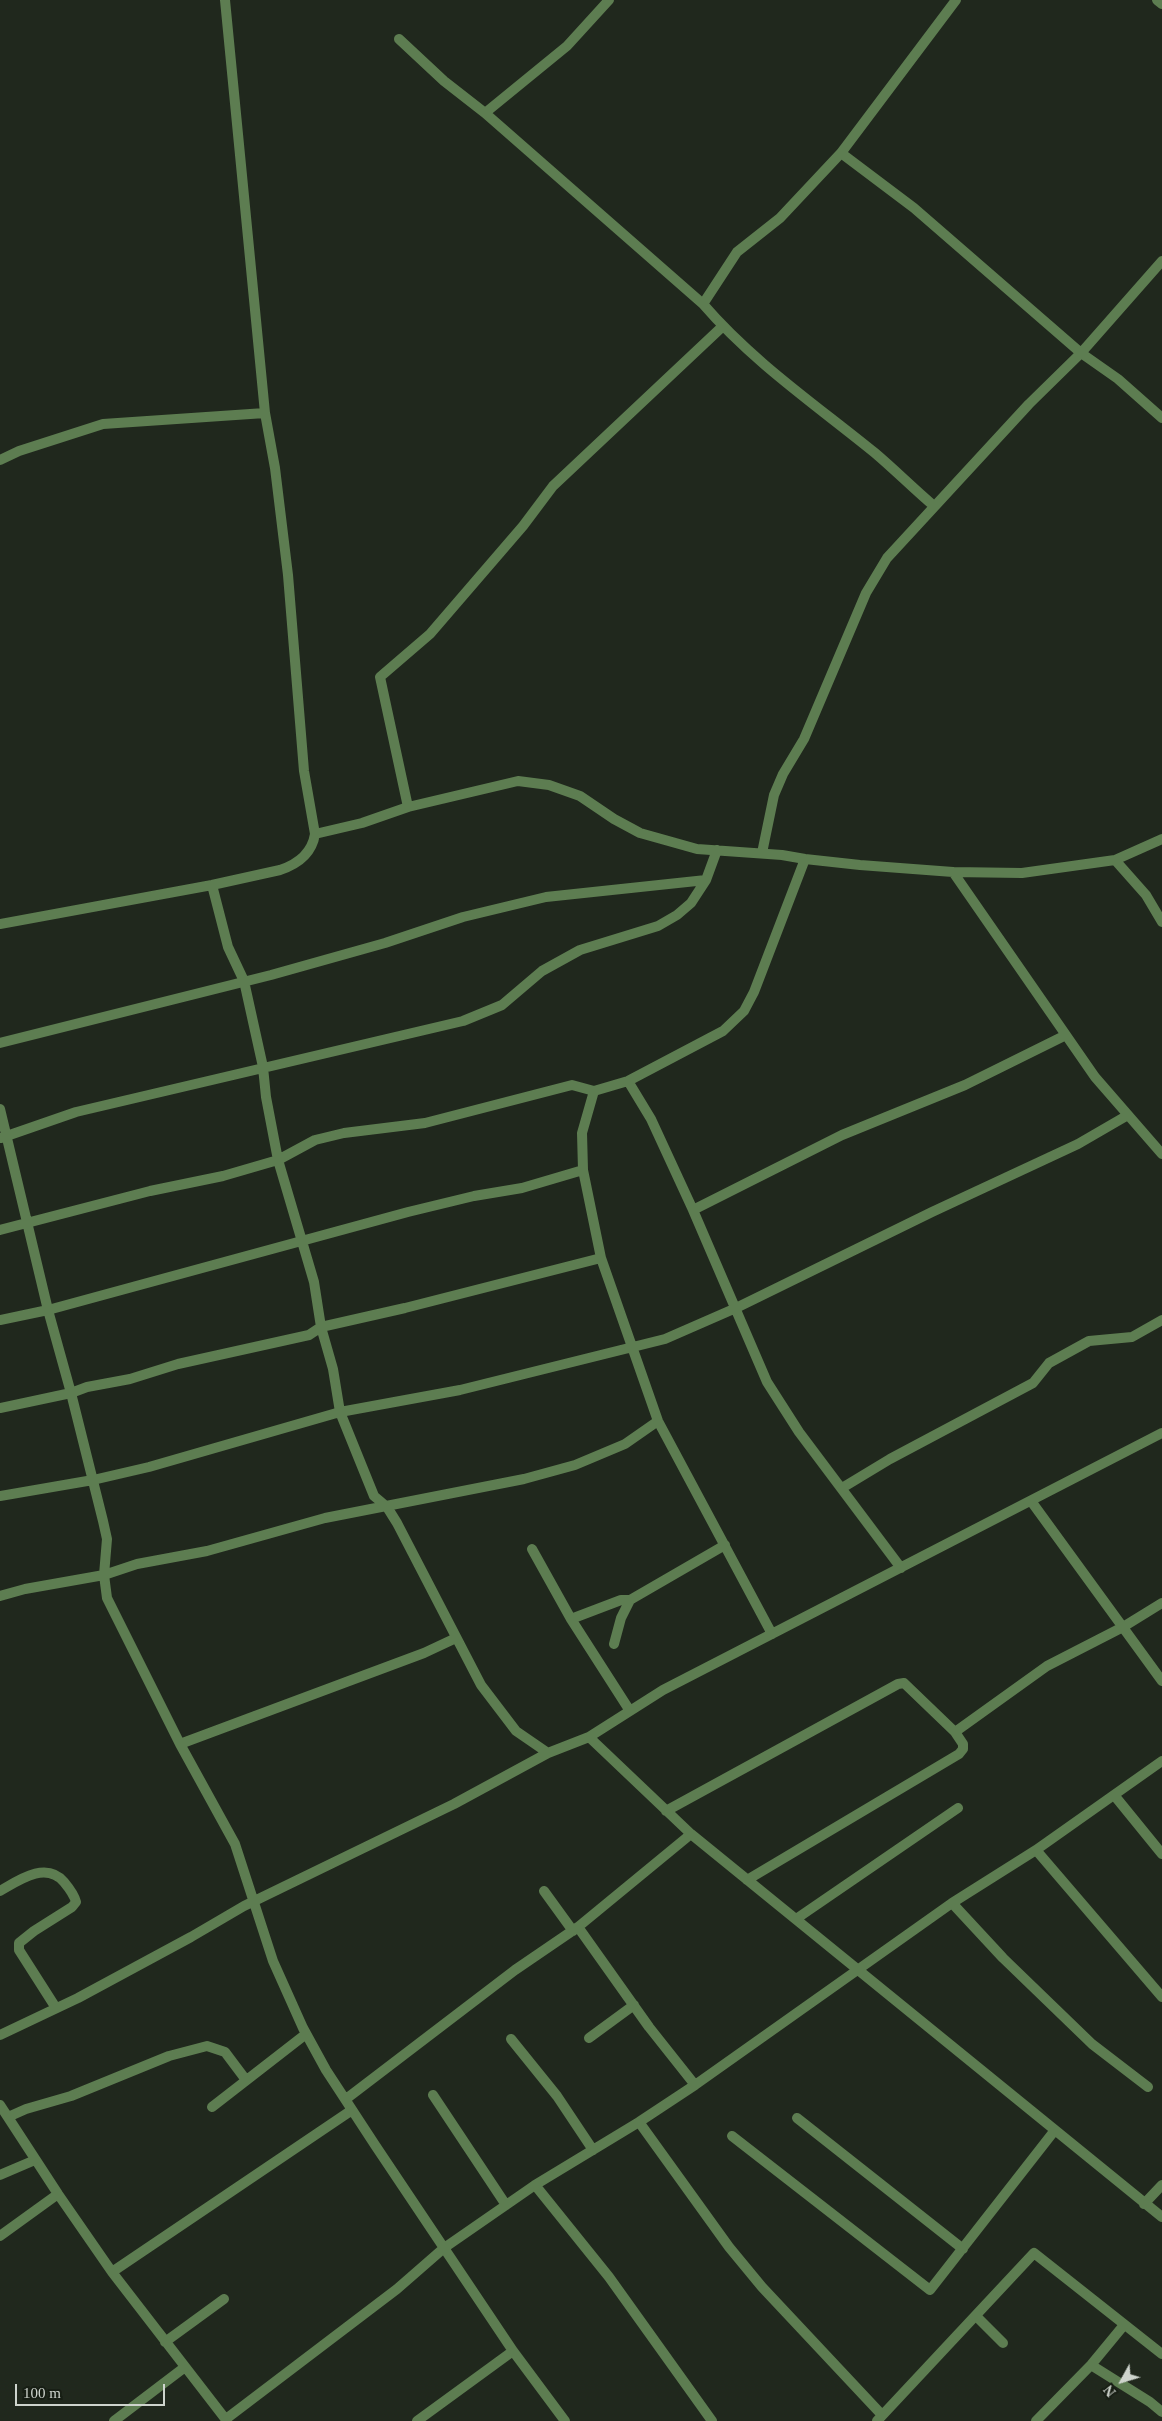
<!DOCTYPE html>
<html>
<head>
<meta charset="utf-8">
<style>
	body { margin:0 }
	#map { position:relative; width:1162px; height:2421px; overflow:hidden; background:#20281d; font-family:"Times New Roman",serif }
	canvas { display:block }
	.north { position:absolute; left:1097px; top:2356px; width:50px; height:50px; -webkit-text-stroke:4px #171e14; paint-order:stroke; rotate:231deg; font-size:14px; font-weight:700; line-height:20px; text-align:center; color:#ced4cd }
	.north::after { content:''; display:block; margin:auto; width:18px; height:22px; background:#ced4cd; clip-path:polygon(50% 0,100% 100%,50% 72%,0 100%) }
	.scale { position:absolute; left:15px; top:2384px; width:150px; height:22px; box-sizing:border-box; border:2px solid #ced4cd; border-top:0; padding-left:6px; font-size:15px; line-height:18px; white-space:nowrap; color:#ced4cd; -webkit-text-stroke:4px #171e14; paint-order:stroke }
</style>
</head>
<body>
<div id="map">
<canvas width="1162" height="2421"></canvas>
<div class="north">N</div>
<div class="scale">100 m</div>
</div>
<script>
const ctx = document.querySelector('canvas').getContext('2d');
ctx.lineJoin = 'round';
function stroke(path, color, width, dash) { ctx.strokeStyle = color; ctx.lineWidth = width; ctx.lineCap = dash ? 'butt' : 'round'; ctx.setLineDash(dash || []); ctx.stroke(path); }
stroke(new Path2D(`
	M1157 0 1162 4
	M399 39 444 81 485 113 703 304C753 362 816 405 875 453 895 470 914 489 934 506
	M485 113 567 46 609 0
	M841 153 914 208 1081 353 1118 379 1162 418
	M703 304 737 252 780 218 841 153 956 0
	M0 460 19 451 103 424 265 413
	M408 807 380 677 430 634 523 526 553 486 723 326
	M315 834 362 823 408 807 518 781 549 785 580 796 614 819 640 833 697 849 782 855 805 859 860 865 953 872 1022 873 1115 860 1162 839
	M762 853 774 795 783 774 804 739 866 593 887 558 1029 404 1081 353 1162 261
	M1115 860 1146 895 1162 922
	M953 872 1095 1077 1162 1154
	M212 885 228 947 244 981 263 1067 266 1097 278 1160 314 1282 321 1327 333 1369 340 1412 374 1496 387 1507 397 1523 481 1685 516 1731 548 1753
	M0 924 212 885 280 870C298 864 312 853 315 834L304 771 288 575 275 468 265 413 225 0
	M0 1043 271 975 385 943 463 917 546 897 706 880
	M628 1081 651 1119 693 1210 767 1382 799 1432 901 1568
	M594 1091 582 1133 583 1170 601 1258 658 1421 772 1634
	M0 1109 48 1310 71 1393 103 1521 107 1539 104 1575 107 1598 180 1744 235 1844 273 1961 303 2028 326 2070 375 2145 513 2351 565 2421
	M1 1138 76 1112 463 1021 502 1005 542 971 580 950 658 926 677 915 691 903 706 880 717 850
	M693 1210 842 1135 965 1085 1064 1036
	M0 1230 150 1191 223 1176 278 1160 315 1140 344 1133 425 1123 572 1085 594 1091 628 1081 723 1031 744 1011 754 992 805 859
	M0 1320 48 1310 408 1212 474 1196 522 1188 583 1170
	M0 1408 71 1393 87 1387 130 1379 178 1364 309 1335 321 1327 405 1308 601 1258
	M842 1488 890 1459 1033 1383 1049 1363 1089 1341 1132 1337 1162 1320
	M0 1496 93 1480 149 1467 340 1412 460 1390 665 1339 736 1308 932 1212 1078 1144 1128 1115
	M1031 1501 1162 1681
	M532 1549 571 1619 630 1711
	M0 1596 25 1589 104 1575 137 1564 207 1551 325 1518 524 1479 575 1465 625 1444 658 1421
	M571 1619 621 1600H630
	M614 1644 621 1618 630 1600 725 1545
	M589 1737 691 1834 1162 2217
	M180 1744 424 1653 456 1638
	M1114 1795 1162 1854
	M666 1811 898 1684 904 1683 955 1732
	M1036 1850 1162 1997
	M747 1880 959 1754 963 1749V1744L955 1732 1047 1666 1123 1627 1162 1603
	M0 1891C19 1880 46 1861 64 1882 69 1888 74 1894 76 1902L72 1907 34 1931 19 1943V1950L56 2008
	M544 1891 573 1931
	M952 1903 1003 1958 1092 2044 1148 2087
	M796 1919 958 1808
	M578 1927 649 2027 695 2085
	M0 2035 78 1998 191 1937 244 1906 454 1804 548 1753 589 1737 663 1690 1162 1433
	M589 2038 634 2005
	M511 2039 557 2096 593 2150
	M433 2095 506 2205
	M346 2099 515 1970 578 1927 691 1834
	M0 2105 58 2194 112 2272 227 2421
	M212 2107 306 2034
	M8 2117 26 2109 71 2096 169 2056 207 2046 225 2052 246 2080
	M797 2118 963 2249
	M639 2122 729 2247 762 2287 882 2415
	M732 2136 930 2290 1055 2130
	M0 2175 35 2160
	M535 2185 609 2277 712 2421
	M1144 2204 1162 2185
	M0 2236 58 2194
	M112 2272 352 2110
	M976 2316 1003 2343
	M165 2342 224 2299
	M1091 2365 1150 2402 1162 2412
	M226 2419 397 2289 444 2248 535 2185 639 2122 695 2085 952 1903 1036 1850 1162 1761
	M114 2421 185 2367
	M417 2421 513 2351
	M877 2421 1034 2253 1162 2354
	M1036 2421 1091 2365 1124 2325`), '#5d7d51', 10);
</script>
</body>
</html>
